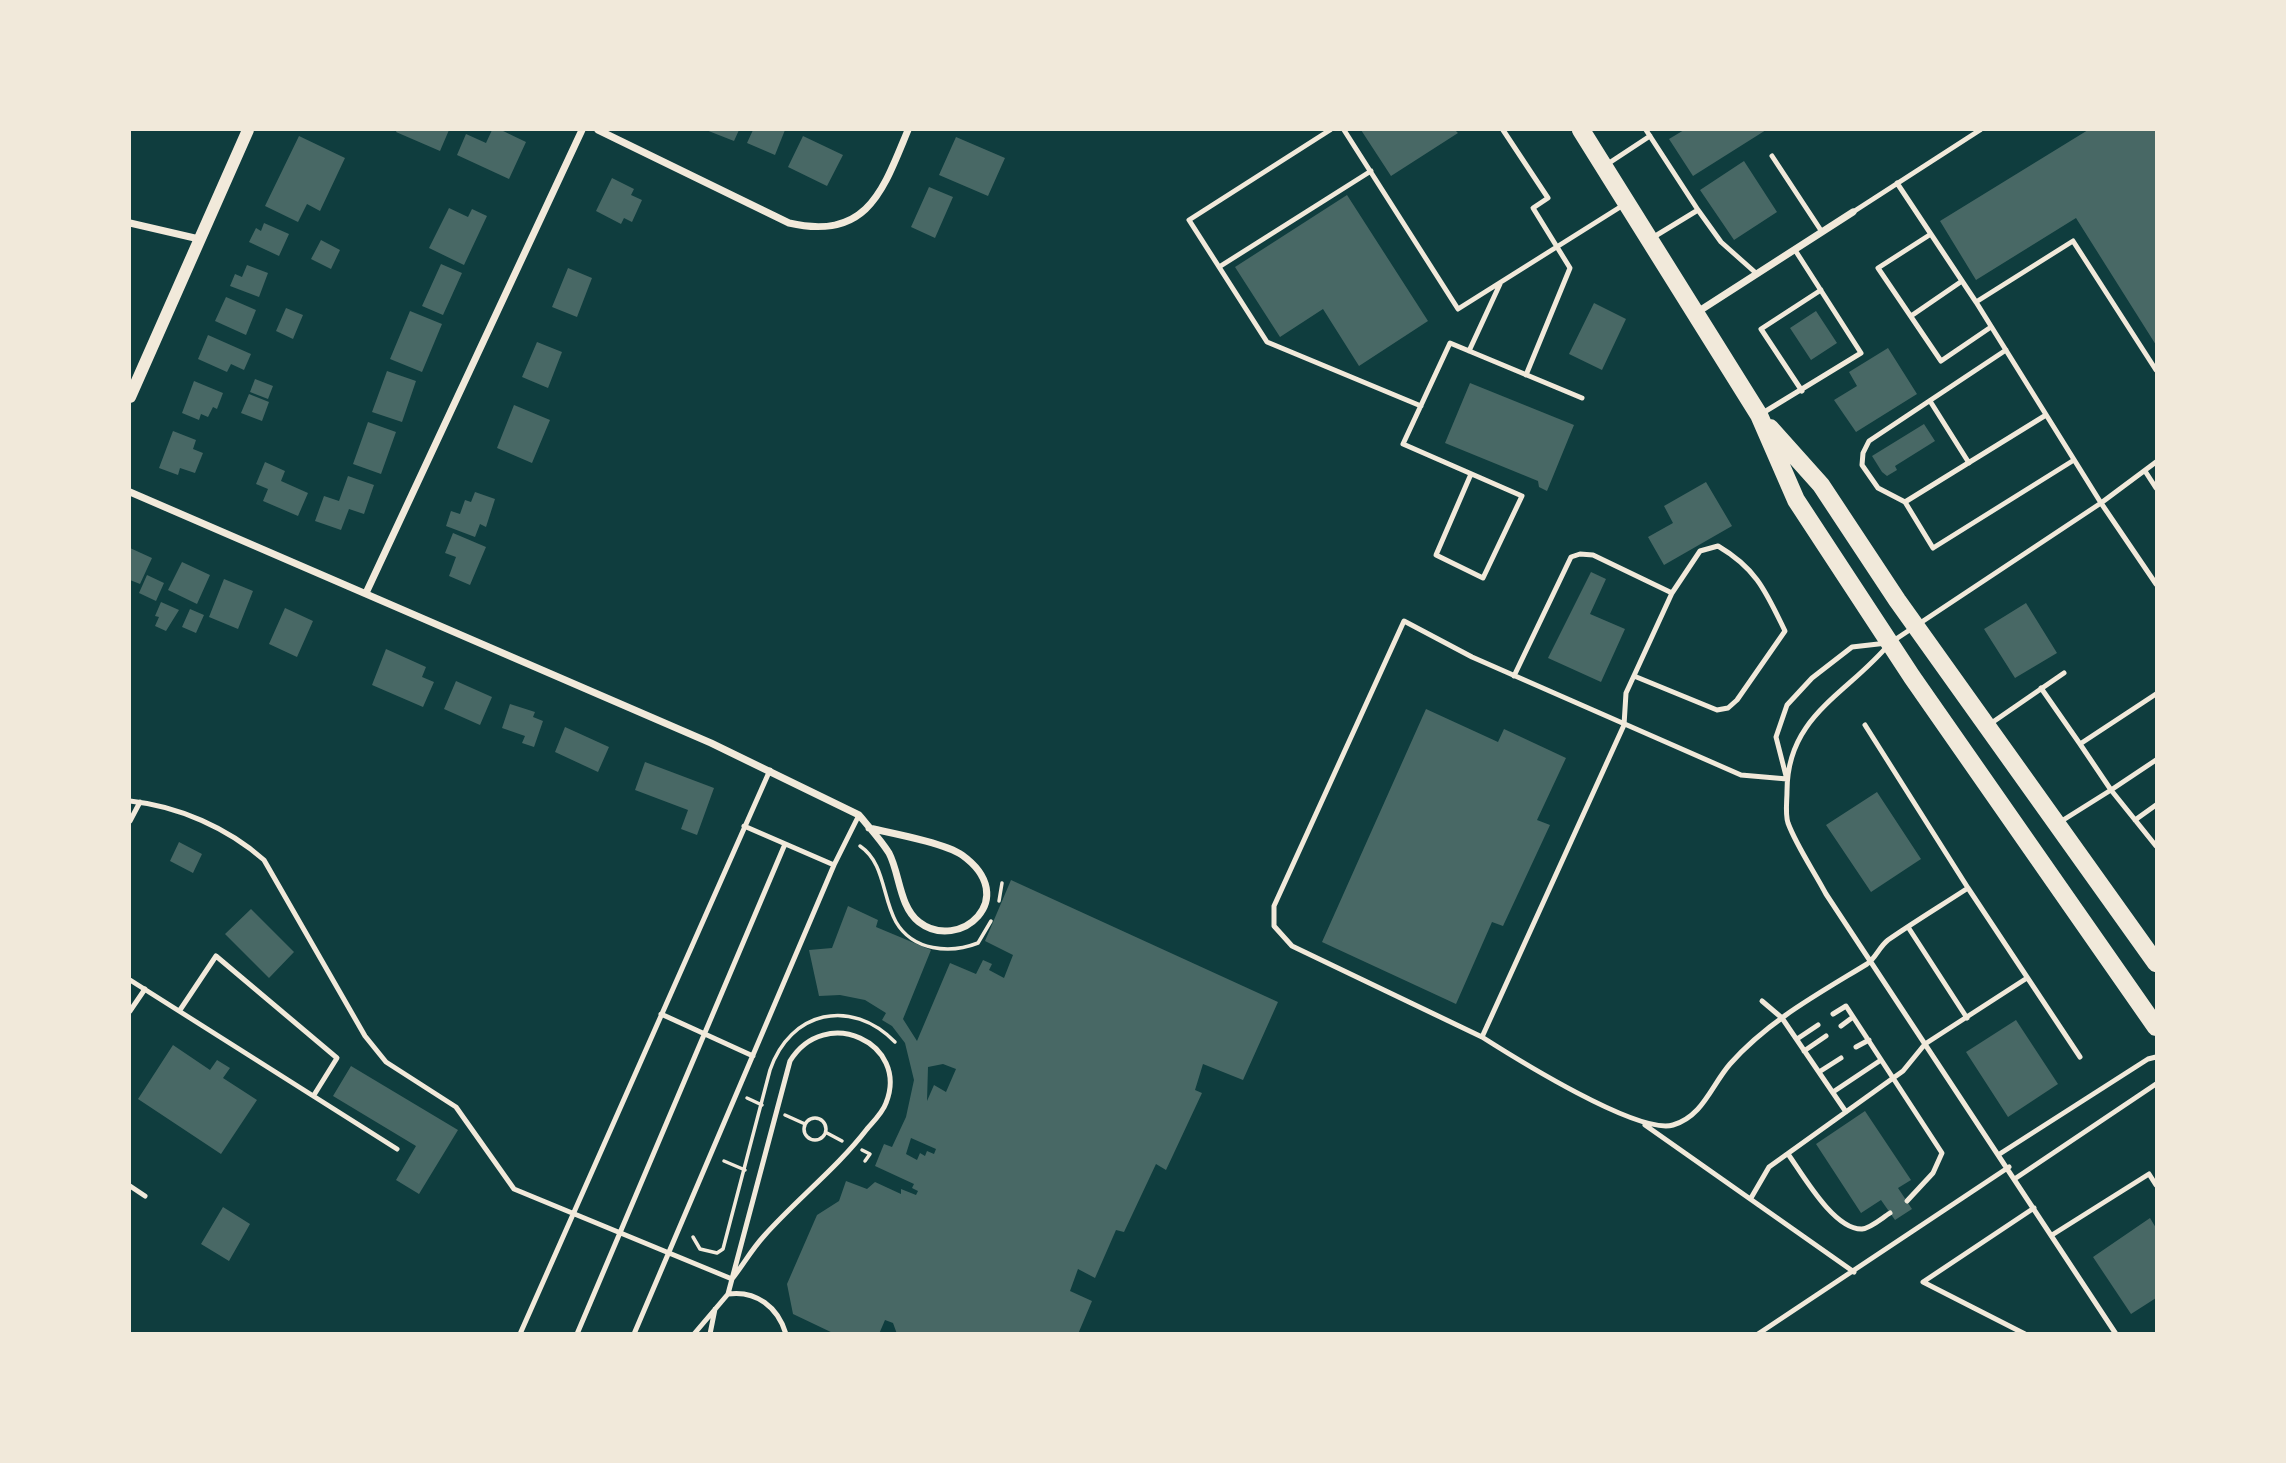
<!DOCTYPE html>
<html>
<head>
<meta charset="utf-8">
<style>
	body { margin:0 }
	#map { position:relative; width:2286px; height:1463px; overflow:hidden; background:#0f3d3e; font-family:"Libre Baskerville",serif }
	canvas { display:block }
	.frame { position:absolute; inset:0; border:131px solid #f1e9da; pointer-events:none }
</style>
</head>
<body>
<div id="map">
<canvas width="2286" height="1463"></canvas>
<div class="frame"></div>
</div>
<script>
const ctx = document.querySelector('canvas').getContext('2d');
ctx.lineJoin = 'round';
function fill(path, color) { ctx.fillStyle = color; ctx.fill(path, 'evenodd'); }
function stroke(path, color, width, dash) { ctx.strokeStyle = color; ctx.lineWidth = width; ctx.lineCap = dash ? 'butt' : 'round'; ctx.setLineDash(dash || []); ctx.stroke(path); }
fill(new Path2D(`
	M397 130H449L440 151 396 132Z
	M492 130H501L526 142 509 179 457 155 466 134 486 143Z
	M706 130H739L734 141Z
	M753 130H785L775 155 747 143Z
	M1361 130H1455L1458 133 1391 176Z
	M1684 130H1766L1693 176 1669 139Z
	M2088 130H2156V345L2076 218 1976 280 1940 221Z
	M299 136 345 158 320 211 307 204 298 222 265 206Z
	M803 136 843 155 827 186 788 167Z
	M956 137 1005 158 988 196 939 175Z
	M1744 161 1777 212 1734 240 1700 190Z
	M612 178 634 189 631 195 642 200 632 222 624 218 621 224 596 211Z
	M929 187 953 197 935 238 911 227Z
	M1347 195 1428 321 1359 366 1323 309 1280 337 1235 267Z
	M449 208 468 217 472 209 487 216 464 265 429 248Z
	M264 223 289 234 279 256 249 242 256 228 261 231Z
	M321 240 340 250 331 269 311 259Z
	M441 264 462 273 443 315 422 306Z
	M247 265 268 273 259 297 230 286 235 274 242 277Z
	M568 268 592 278 577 317 552 307Z
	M226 297 256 310 246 335 215 321Z
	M1594 303 1626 319 1602 370 1569 354Z
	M286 308 303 315 293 339 276 331Z
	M410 311 442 324 422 372 390 359Z
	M1816 311 1837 343 1811 360 1790 328Z
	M208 335 251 354 244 370 231 364 227 372 198 359Z
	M537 342 562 352 548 388 522 377Z
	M1888 348 1917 394 1856 432 1834 400 1857 386 1849 372Z
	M387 371 416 381 402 422 372 412Z
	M255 379 273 386 268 399 250 392Z
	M194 381 223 393 217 409 213 407 208 417 201 414 199 420 182 413Z
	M1470 383 1574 425 1547 491 1539 487 1538 481 1445 443Z
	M249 394 269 402 262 421 241 413Z
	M514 405 550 420 532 463 497 448Z
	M368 422 396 432 381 474 353 464Z
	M1924 424 1935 441 1895 466 1897 470 1887 476 1882 472 1872 456Z
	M173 431 196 440 193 449 203 453 195 473 180 468 178 475 159 468Z
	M265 462 285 471 281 481 308 493 298 516 263 501 268 489 256 484Z
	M348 476 374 485 364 514 349 509 341 530 315 521 324 496 339 501Z
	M1706 482 1732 526 1664 565 1648 537 1673 523 1664 506Z
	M475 492 495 499 486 527 480 524 475 537 446 526 451 511 460 514 465 500 471 502Z
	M453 533 486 547 470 585 449 576 456 557 445 553Z
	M130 548 152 558 140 584 130 580Z
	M182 562 210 575 197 604 168 590Z
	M1591 572 1606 579 1590 614 1625 629 1601 682 1548 658Z
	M147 575 164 583 156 601 139 593Z
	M224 579 253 591 238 629 209 617Z
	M161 602 179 610 166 631 155 626 159 617 155 616Z
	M2026 603 2057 653 2015 678 1984 629Z
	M285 608 313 621 297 657 269 644Z
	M190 609 204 615 196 633 182 627Z
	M386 649 426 667 422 677 434 682 423 707 372 685Z
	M456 681 492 697 480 725 444 709Z
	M510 704 535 712 533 717 543 721 534 747 522 743 525 736 502 728Z
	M1426 709 1498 742 1504 729 1566 758 1537 820 1550 825 1503 926 1492 922 1456 1004 1322 942Z
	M565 727 609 747 598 772 555 752Z
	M645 762 714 788 697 835 681 829 688 810 635 790Z
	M1877 792 1921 859 1871 892 1826 825Z
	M179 842 202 854 193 873 170 861Z
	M1011 880 1278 1002 1243 1080 1203 1064 1195 1090 1202 1093 1166 1170 1156 1164 1124 1232 1116 1230 1095 1278 1078 1269 1070 1291 1092 1301 1078 1334H897L893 1323 885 1320 879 1334H835L793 1314 787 1284 817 1215 839 1201 846 1181 867 1189 875 1182 901 1194V1189L916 1195 918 1191 912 1188 914 1184 875 1166 884 1144 892 1147 906 1117 914 1080 905 1043 892 1026 882 1020 886 1013 865 1000 840 995 819 996 809 950 832 948 848 906 878 920 876 927 931 950 903 1019 917 1041 950 963 976 974 983 960 992 964 989 970 1004 978 1013 955 985 941ZM943 1064 956 1069 946 1092 934 1085 927 1101 928 1067ZM911 1138 936 1149 934 1154 927 1151 925 1156 920 1153 917 1160 906 1154Z
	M251 909 294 952 269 978 225 934Z
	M2016 1020 2058 1084 2008 1117 1966 1052Z
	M173 1045 210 1070 217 1060 230 1068 223 1078 257 1100 221 1154 138 1099Z
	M351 1066 458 1130 419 1194 396 1180 416 1146 333 1096Z
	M1865 1111 1911 1180 1898 1188 1912 1209 1895 1220 1881 1200 1861 1213 1816 1144Z
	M223 1207 250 1224 229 1261 201 1244Z
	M2150 1218 2156 1228V1298L2131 1314 2093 1257Z`), '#486865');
stroke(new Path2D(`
	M860 846C885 863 882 897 896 922 913 951 950 954 978 943L991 921
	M999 901 1002 883
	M747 1098 762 1105
	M785 1115 805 1124
	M804 1129a11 11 0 1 1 22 0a11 11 0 1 1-22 0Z
	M827 1133 842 1141
	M862 1150 870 1154 865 1161
	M724 1161 745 1170
	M693 1237 700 1249 717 1253 723 1249 770 1070C790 1011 851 997 895 1042`), '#f1e9da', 3.5);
stroke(new Path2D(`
	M1330 130 1189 220 1267 342 1421 406
	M1344 130 1458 309 1625 204
	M1503 130 1548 198 1533 208 1570 268 1526 375
	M1646 130 1698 210 1652 238
	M1772 156 1822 232
	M1606 165 1650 136
	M1897 183 1976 302
	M1698 210 1721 242 1757 274
	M1853 212 1980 130
	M1931 234 1878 268 1941 361 1991 327
	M1219 267 1371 171
	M1911 316 1962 281
	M1469 351 1500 284
	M1802 391 1761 329 1821 290
	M1930 401 1969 463
	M1761 414 1861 353 1795 250
	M2046 415 1905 502 1933 548 2074 460
	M2156 462 2101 503 2156 584
	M2145 471 2156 488
	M1471 474 1436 555 1483 578 1522 496 1403 444 1450 343 1582 398
	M1905 502 1878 488 1862 465 1863 453 1869 441 2006 350
	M1514 676 1571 557 1580 554 1593 555 1672 593 1626 693 1624 725 1482 1037C1515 1058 1638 1135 1673 1125 1703 1116 1711 1086 1730 1064 1768 1021 1818 994 1867 964 1876 958 1879 947 1888 940 1914 922 1942 905 1968 888L1865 725
	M1634 676 1717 710 1728 708 1737 700 1785 631C1766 592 1757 569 1718 546L1700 551 1672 593
	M2041 688 2080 744
	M1990 724 2064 673
	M2156 760 2111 790 2156 846
	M1786 776 1776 737 1787 705 1812 678 1852 647 1887 643
	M130 801C178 806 228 828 264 860L365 1036 386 1062 456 1107 514 1189 732 1279
	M2135 820 2156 805
	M130 821 140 802
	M2060 822 2111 790 2080 744 2156 694
	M744 826 834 865
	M1968 888 2080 1057
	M1908 927 1967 1018
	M130 980 397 1149
	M1762 1001 1782 1018 1846 1112
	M180 1010 216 956 337 1058 314 1095
	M130 1011 145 989
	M661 1014 753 1056
	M1833 1014 1846 1006 1942 1153 1933 1173 1907 1201
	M1841 1026 1853 1017
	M1482 1037 1292 946 1274 926V906L1404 621 1472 657 1741 775 1787 779
	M1797 1039 1818 1025
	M1856 1047 1869 1040
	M1804 1051 1826 1036
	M1819 1072 1841 1058
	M1833 1092 1881 1060
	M1645 1125 1854 1272
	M1788 1154C1803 1175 1834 1230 1862 1229 1871 1228 1882 1218 1890 1213
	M1998 1155 2148 1059 2156 1057
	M2016 1178 2156 1084
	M130 1186 145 1196
	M1751 1198 1769 1167 1903 1071 1925 1044 2027 978
	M2052 1235 2149 1174 2156 1185
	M728 1294C756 1290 778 1307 786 1334
	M520 1334 770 770
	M577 1334 785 844
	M634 1334 834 865 859 815
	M694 1334 728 1294 790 1061C825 1004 910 1043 886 1103 883 1112 874 1121 867 1129 837 1168 797 1199 764 1236 752 1249 743 1265 732 1279
	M710 1334 715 1309
	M1758 1334 2009 1167
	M2025 1334 1923 1282 2034 1208
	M2116 1334 1826 894C1814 871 1797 847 1788 823 1785 814 1787 801 1787 791 1787 715 1848 694 1890 643L2101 503 1976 302 2073 241 2156 370`), '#f1e9da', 5);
stroke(new Path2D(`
	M598 130 789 223C868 241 883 190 908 130
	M130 223 199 239
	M1696 313 1853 212
	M130 492 711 743 859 815C869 827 881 840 889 853 900 874 899 906 919 922 959 953 1022 898 962 855 945 843 891 833 869 828
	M366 593 582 130`), '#f1e9da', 7);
stroke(new Path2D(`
	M130 397 248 130`), '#f1e9da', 12);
stroke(new Path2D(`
	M1581 130 1759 415 1796 500 1912 677 2156 1027
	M1770 428 1821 485 1897 600 2156 963`), '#f1e9da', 18);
</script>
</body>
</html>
